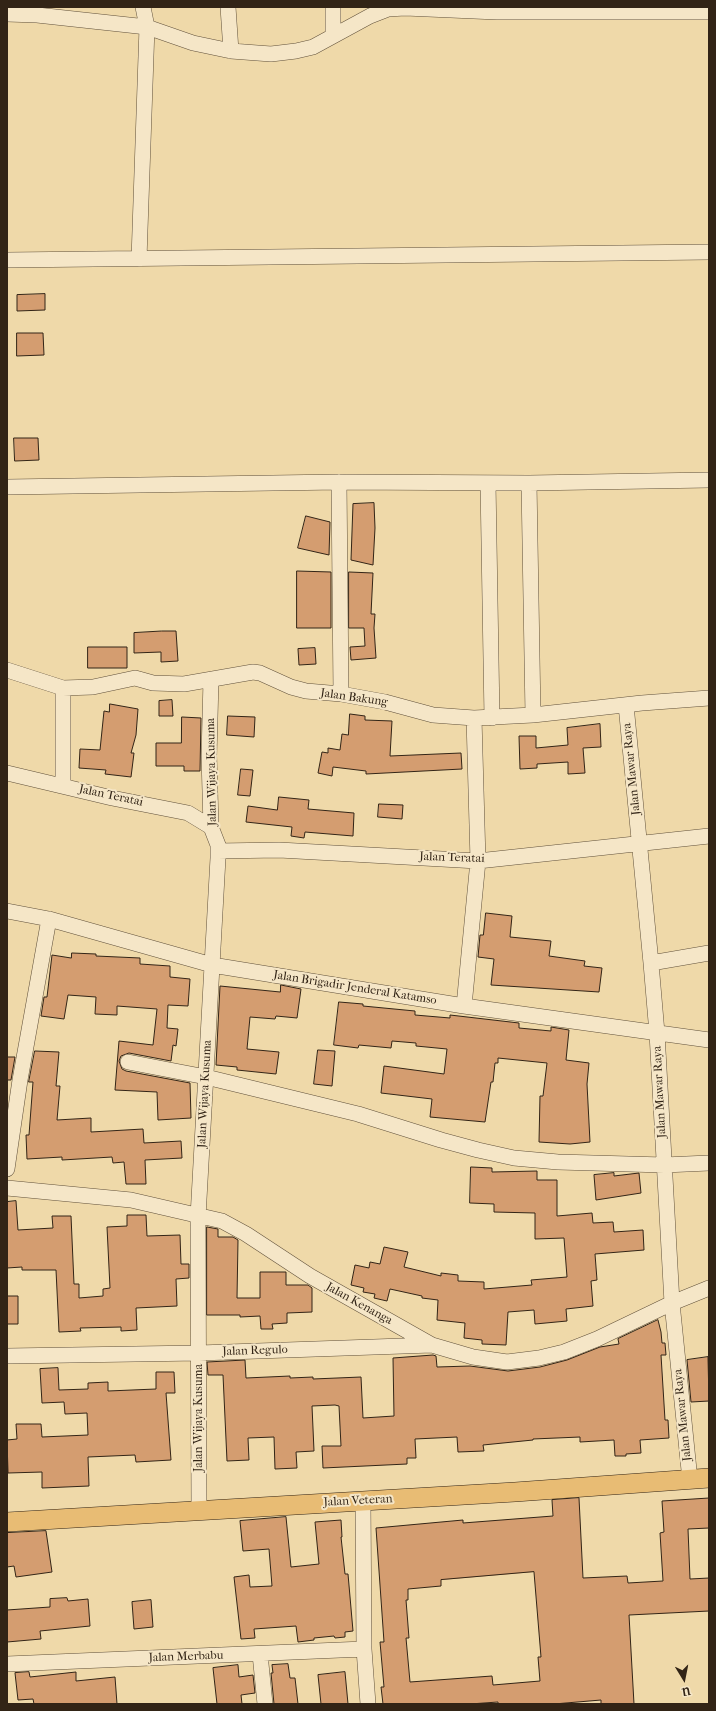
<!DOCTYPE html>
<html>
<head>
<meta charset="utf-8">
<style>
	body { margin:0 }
	#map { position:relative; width:716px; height:1711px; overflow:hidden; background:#efd9a9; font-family:"IM FELL French Canon",serif }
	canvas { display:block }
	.frame { position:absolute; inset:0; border:8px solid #322416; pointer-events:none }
	.north { position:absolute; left:664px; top:1659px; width:40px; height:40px; -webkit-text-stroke:3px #f5e6c7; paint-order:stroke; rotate:170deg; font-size:11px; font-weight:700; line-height:16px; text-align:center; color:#322416 }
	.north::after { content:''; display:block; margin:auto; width:14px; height:18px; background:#322416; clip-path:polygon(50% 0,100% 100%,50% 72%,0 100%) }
</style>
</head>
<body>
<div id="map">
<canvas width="716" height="1711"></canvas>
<div class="frame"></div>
<div class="north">U</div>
</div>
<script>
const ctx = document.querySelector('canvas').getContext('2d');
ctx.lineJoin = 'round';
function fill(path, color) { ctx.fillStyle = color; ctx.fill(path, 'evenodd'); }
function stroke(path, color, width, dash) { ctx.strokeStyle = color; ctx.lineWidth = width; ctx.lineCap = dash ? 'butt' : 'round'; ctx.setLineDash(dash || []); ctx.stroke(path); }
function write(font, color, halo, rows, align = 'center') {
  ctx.font = font + ' "IM FELL French Canon",serif'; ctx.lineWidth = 4; ctx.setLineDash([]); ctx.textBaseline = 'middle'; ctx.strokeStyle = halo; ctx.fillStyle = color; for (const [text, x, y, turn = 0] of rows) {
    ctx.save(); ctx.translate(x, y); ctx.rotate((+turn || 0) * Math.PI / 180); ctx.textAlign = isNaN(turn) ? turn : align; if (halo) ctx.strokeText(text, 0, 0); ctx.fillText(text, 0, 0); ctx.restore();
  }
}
const building = new Path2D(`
	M45 294V310L17 311V295Z
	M17 333H43L44 355 17 356Z
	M14 438H38L39 460 15 461Z
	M374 503 375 528 373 565 351 560 353 504Z
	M306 516 330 522 329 555 298 548Z
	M297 571 331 572V628H297Z
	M349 572 373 573 371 614H375L374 628 376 658 351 660 350 647 365 646 364 628H349Z
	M162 631H176L178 661 161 662V652L134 653V633Z
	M88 647H127V668H88Z
	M315 648 316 664 299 665 298 649Z
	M172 700 173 716H159V701Z
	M110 704 138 709 136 735 131 753H134L131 777 105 774 106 770 79 768 80 749 100 750 104 711 109 712Z
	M350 714 365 716V720L392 721 390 756 461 753 462 769 366 774V771L333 767 332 776 318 773 322 752 328 753V748L340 750 342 734 348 735Z
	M228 716 255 717 254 737 227 735Z
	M182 717 201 718 200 771H184V766H156V743H181Z
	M600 724 601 747 583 748 585 773 568 774V762L537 764V768L520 769 519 736H536V748L568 745 567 728Z
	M241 769 253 770 250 796 238 795Z
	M279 797 309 800 308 809 354 813 353 836 305 832 304 838 291 836 292 827 246 822 248 806 277 810Z
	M379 804 403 805 402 819 378 817Z
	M486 913 512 916 510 937 551 941 549 956 585 961 584 966 602 968 599 992 491 985 494 959 478 957 480 935H483Z
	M72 953 96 954V956L140 958V964L170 966V977L190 979 188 1006 168 1005 167 1028 178 1029 176 1046 173 1045 171 1061 129 1053 121 1056 119 1061 122 1069 126 1071 190 1083 191 1118 158 1120 157 1092 115 1090 119 1041 153 1045 157 1009 117 1006V1015L95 1014 96 997 68 995 64 1019 41 1016 44 997H47L52 955 71 958Z
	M281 985 301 989 297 1018 276 1016 275 1019 250 1017 247 1049 279 1052 276 1074 237 1070V1067L216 1065 220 986 280 992Z
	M339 1002 363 1004V1006L415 1011V1015L450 1018V1015L519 1023V1028L551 1031V1027L569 1030 566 1060 589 1063 587 1084 590 1142 570 1144 539 1142 540 1096H543L547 1063 498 1058V1063H495L493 1082H491L485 1122 430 1117 432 1099 381 1093 384 1066 444 1074 447 1049 416 1046V1043L392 1041 391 1048 359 1045 358 1048 334 1045Z
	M318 1050 335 1051 332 1086 314 1084Z
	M35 1051 59 1052 56 1086H60L57 1120 91 1118V1132L143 1129 144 1143 181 1141 182 1158 145 1160 146 1184H126L124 1162 113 1163 112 1157 62 1160V1157L27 1159 26 1135H29L33 1082H29Z
	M7 1057H15L11 1080H7Z
	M471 1167 492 1168V1172L537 1171V1180H557V1216L592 1213 593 1223 613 1222 614 1232 643 1230 644 1250 595 1254 597 1280 591 1281 593 1306 566 1309 567 1321 535 1324 534 1310 508 1312 506 1345 482 1344V1340L464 1338 465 1323 437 1320 438 1300 422 1298V1296L390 1289 387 1301 374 1298 375 1294 363 1292 364 1288 351 1285 355 1265 369 1268 370 1262 380 1264 384 1247 408 1252 404 1267 441 1276V1273L458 1275V1281L484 1282V1289L532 1285 531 1280 567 1277 564 1238 535 1239V1213L494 1212V1204L470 1203Z
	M614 1173V1176L639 1173 641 1193 596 1200 594 1175Z
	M16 1201 18 1230 53 1228 52 1216H71L74 1284H79V1298L103 1296V1289L110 1288 107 1227 127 1226V1215H146L147 1236 180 1235 181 1264H189V1278L176 1279 177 1306 136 1308 137 1330 121 1331V1327L80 1328 81 1331 59 1332 56 1270H22V1267L7 1268V1202Z
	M207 1227 218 1229V1237H233L238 1240 237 1298H260V1272H286V1285H308L312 1288V1312L287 1313V1323L272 1324 273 1329H261L260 1316 240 1317V1315H207Z
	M7 1296H18V1324H7Z
	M658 1320 661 1332 662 1343H665L666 1355H661L665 1420H668L669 1438 640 1440 641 1453 626 1454V1456H615L614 1440 580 1442V1437L533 1439V1440L483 1445 484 1451 458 1452 457 1437 415 1439 416 1458H407V1464L323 1468 322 1446H341L339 1406 335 1405 312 1406 314 1451 296 1452 297 1468 275 1469 274 1437 248 1438 249 1460 227 1461 223 1375H208L207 1362 245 1360 246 1378 290 1376V1378L313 1377V1379L361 1377 363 1418 394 1416 393 1358 433 1355 436 1356 437 1367 470 1366 508 1371 540 1367 567 1360 600 1347 619 1344 618 1339Z
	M708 1357 709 1401 691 1402 687 1360Z
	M58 1368 59 1390 88 1389V1383L108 1382V1391L156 1389V1372H174L175 1393H166L171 1460 136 1462 135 1455 88 1457 89 1486 42 1488V1472L8 1473 7 1440 17 1439 16 1424H41L42 1437 88 1435 87 1413 65 1414 64 1402 42 1403 40 1369Z
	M579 1498 583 1578 627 1576 628 1583 663 1581 660 1533 664 1532 662 1501 709 1498V1528L688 1529 690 1579 709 1578V1611L629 1615 634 1704H601V1700L554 1704H498V1702L470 1704H383L381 1687H384L380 1642H384L376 1528 463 1520V1523L553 1516 552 1500ZM534 1572 541 1657H538L540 1681 493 1685 492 1676 410 1682 406 1638H409L406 1600H408V1589L441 1586V1580Z
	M286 1517 291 1567 319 1564 315 1522 341 1520 342 1537H341L345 1574H348L353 1631 345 1632V1637L335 1638 334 1636 314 1638V1640L298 1642 296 1626 254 1629 255 1638 241 1639 234 1577 249 1575 250 1587 272 1586 269 1549 243 1551 240 1521Z
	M46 1531 52 1572 16 1577 14 1566 7 1567V1533Z
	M67 1598 68 1601 88 1599 90 1626 40 1631 41 1639 7 1642V1610L50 1607V1599Z
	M151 1600 153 1627 134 1629 132 1602Z
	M288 1664 290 1678H295L298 1704H274L271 1673H273L272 1665Z
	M238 1665 239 1677 253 1675 255 1693 241 1695 242 1704H217L213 1668Z
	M29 1672 30 1677 76 1672V1681L115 1677 117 1704H34L33 1699 18 1700 15 1673Z
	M345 1672 348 1704H321L318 1675Z`);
fill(building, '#d49d70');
stroke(building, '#322416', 1);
const minor = new Path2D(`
	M228 7 231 51
	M333 7V36
	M7 14 37 15 147 27 193 43 231 51 271 54 296 51 313 47 370 16 388 9 405 8 497 12H709
	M139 259 147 27 143 7
	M7 260 709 252
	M339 482 341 694
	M488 483 492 718
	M7 487 339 482 529 483
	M7 670 63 688 93 687 135 678 153 683 184 684 253 672 260 673 291 687 306 691 341 694 385 702 433 715 474 718 533 715 642 703 709 698
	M626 705 651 963 657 1033 672 1303 690 1480
	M533 715 529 483 709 480
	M7 773 112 798 188 813 211 827
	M63 786V688
	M218 851 279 850 478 861 709 836
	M7 911 49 919 212 965 464 1006 709 1040
	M651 963 709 953
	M464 1006 478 861 474 718
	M128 1062 206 1077 358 1114 441 1140 478 1150 514 1158 558 1162 664 1165 709 1163
	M7 1169 20 1080 49 919
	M7 1188 131 1200 222 1221 246 1234 310 1276 432 1345 473 1357 507 1362 539 1358 564 1352 597 1339 672 1303 709 1288
	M7 1356 199 1353 432 1345
	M363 1501 364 1649 368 1704
	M199 1510 198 1217 218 858V845L211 827 209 756 211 680
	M260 1654 265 1704
	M7 1664 364 1649`);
const major = new Path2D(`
	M7 1522 515 1492 709 1478`);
stroke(minor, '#61513b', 16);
stroke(major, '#322416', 20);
stroke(minor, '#f5e6c7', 15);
stroke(major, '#e8bc74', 19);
write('12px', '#322416', '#f5e6c7', [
	["Jalan Bakung",354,698,8],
	["Jalan Mawar Raya",632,769,-96],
	["Jalan Wijaya Kusuma",212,772,-91],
	["Jalan Teratai",111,796,12],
	["Jalan Teratai",452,858,2],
	["Jalan Brigadir Jenderal Katamso",355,988,9],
	["Jalan Mawar Raya",660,1092,-93],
	["Jalan Wijaya Kusuma",205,1094,-87],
	["Jalan Kenanga",359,1304,29],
	["Jalan Regulo",255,1351,-2],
	["Jalan Mawar Raya",683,1415,-96],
	["Jalan Wijaya Kusuma",199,1418,-90],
	["Jalan Veteran",358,1501,-3],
	["Jalan Merbabu",186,1657,-2]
]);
</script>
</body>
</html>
